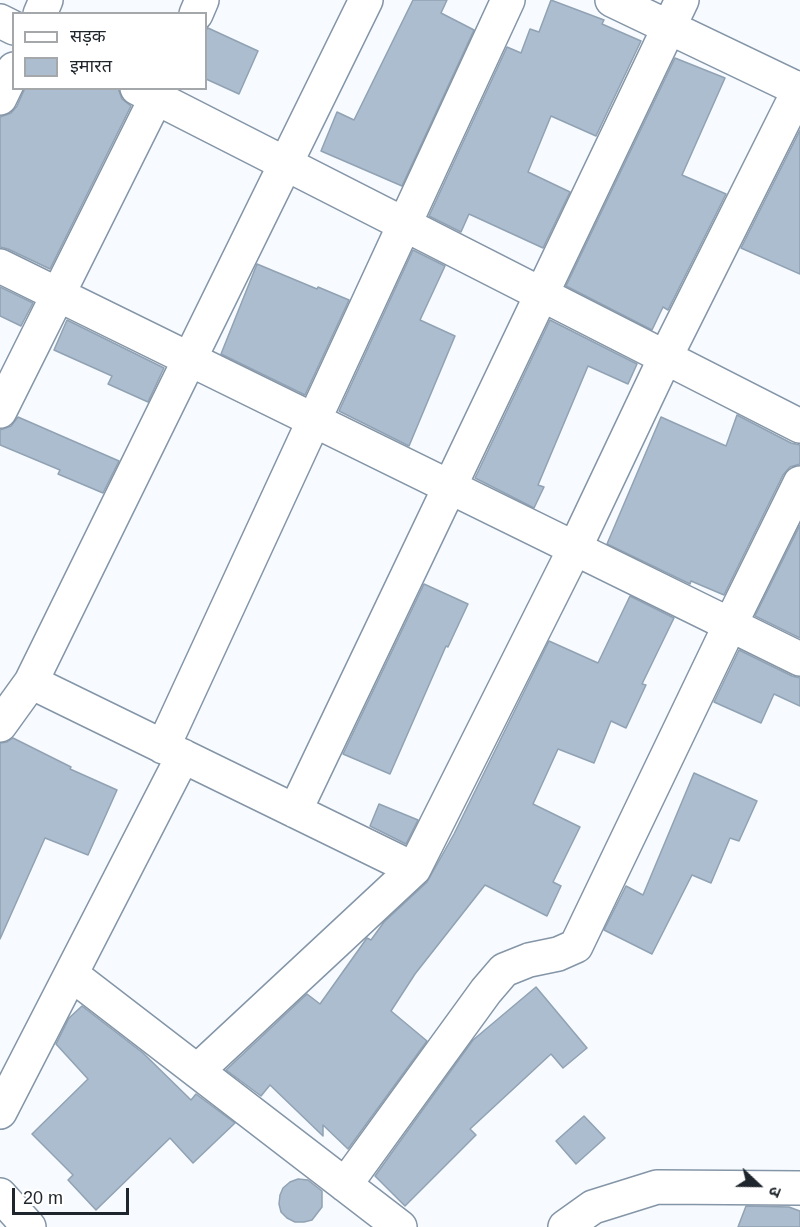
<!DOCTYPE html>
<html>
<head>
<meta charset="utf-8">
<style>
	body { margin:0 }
	#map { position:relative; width:800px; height:1227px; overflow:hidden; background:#f7fbff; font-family:Helvetica,"Noto Sans Devanagari",sans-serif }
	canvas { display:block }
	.legend { position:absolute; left:12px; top:12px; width:195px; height:78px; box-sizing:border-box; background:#fff; border:2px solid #a5a8ab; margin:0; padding:8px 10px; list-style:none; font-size:18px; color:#1e252c }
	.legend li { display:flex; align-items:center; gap:12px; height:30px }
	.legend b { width:30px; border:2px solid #a5a8ab }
	.north { position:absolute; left:728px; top:1155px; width:60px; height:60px; -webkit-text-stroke:4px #fff; paint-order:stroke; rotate:112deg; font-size:16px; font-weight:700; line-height:24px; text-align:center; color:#1e252c }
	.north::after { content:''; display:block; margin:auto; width:21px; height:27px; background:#1e252c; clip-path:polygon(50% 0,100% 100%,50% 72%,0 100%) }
	.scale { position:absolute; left:12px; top:1188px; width:117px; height:27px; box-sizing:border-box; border:3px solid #1e252c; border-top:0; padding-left:8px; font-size:18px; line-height:21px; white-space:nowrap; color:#1e252c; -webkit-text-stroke:4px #fff; paint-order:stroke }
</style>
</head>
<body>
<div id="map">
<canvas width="800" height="1227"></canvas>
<ul class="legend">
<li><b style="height:8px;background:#fff"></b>सड़क</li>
<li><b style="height:16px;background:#acbdcf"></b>इमारत</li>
</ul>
<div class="north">उ</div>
<div class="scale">20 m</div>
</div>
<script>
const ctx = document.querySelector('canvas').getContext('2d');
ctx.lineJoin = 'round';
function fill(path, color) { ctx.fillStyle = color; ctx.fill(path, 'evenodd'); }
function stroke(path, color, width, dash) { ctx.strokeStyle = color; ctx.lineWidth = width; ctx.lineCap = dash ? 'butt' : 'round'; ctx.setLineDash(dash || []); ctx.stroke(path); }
const building = new Path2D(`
	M413 0H447L441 13 474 30 402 186 321 151 337 112 354 120Z
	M551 0 604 20 602 24 641 41 596 136 551 116 528 172 570 192 543 248 469 214 461 232 429 216 507 47 521 53 530 29 539 32Z
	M208 28 258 51 239 94 206 79V30Z
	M675 58 725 78 682 175 726 194 668 310 663 307 652 330 566 286Z
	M25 88H118L122 99 131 106 50 269 8 249 0 247V117L11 113 17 106Z
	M800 130V274L741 248Z
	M413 250 445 266 420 320 455 336 409 446 339 411Z
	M257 264 317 289 318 287 349 300 305 395 221 354Z
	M0 287 33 303 21 326 0 316Z
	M67 320 164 368 148 402 108 384 112 376 54 350Z
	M550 320 637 364 628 384 588 366 538 485 544 487 534 508 475 478Z
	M737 415 791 443 800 445V464L790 467 783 475 724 595 691 581 690 584 607 544 661 417 726 446Z
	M18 417 119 461 103 493 58 474 60 470 0 445V430L11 426Z
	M800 525V638L755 616Z
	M424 584 468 604 448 647 446 646 390 774 343 754Z
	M630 596 674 618 642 684 646 685 626 728 611 721 594 763 558 749 533 804 580 827 553 882 561 886 547 916 485 885 415 974 391 1011 427 1041 348 1149 323 1125V1136L270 1085 261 1096 226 1070 307 994 320 1004 367 938 371 940 384 922 427 882 454 834 549 641 598 663Z
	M739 650 792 676 800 678V706L774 694 761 723 714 702Z
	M13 738 71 767 70 769 117 790 88 855 45 838 0 939V743L7 742Z
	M694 773 757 801 739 841 730 838 711 883 692 875 652 954 604 930 626 886 643 895Z
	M379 804 418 820 406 844 370 826Z
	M536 987 587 1048 563 1068 551 1054 470 1129 476 1135 405 1206 375 1176 473 1040Z
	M82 1006 143 1053 191 1100 196 1094 235 1123 193 1163 170 1138 96 1210 68 1180 73 1175 32 1134 88 1079 56 1044 69 1018Z
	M584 1116 605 1138 576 1164 556 1141Z
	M298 1179 308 1180 322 1191V1207L312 1220 304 1222H295L287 1218 281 1212 279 1204 280 1195 283 1188 290 1182Z
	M746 1206 789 1207 800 1211V1227H738Z`);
fill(building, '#acbdcf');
stroke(building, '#90a2b3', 1.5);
const minor = new Path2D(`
	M612 0 800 90
	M40 14 46 0
	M196 14 202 0
	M0 21 14 28
	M137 88 800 426
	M0 98 14 69
	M0 266 800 659
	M0 411 161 88
	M31 682 414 869
	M0 725 31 682 366 0
	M163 747 508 0
	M295 811 682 0
	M71 974 400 1227
	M197 1071 414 869 575 548 665 358 800 88
	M0 1112 183 756
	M345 1185 486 991 504 970 529 960 558 954 576 946 730 625 800 483
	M0 1195 29 1227
	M565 1227 593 1207 657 1187 800 1188`);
stroke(minor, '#8495a7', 36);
stroke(minor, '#fff', 33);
</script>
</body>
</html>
